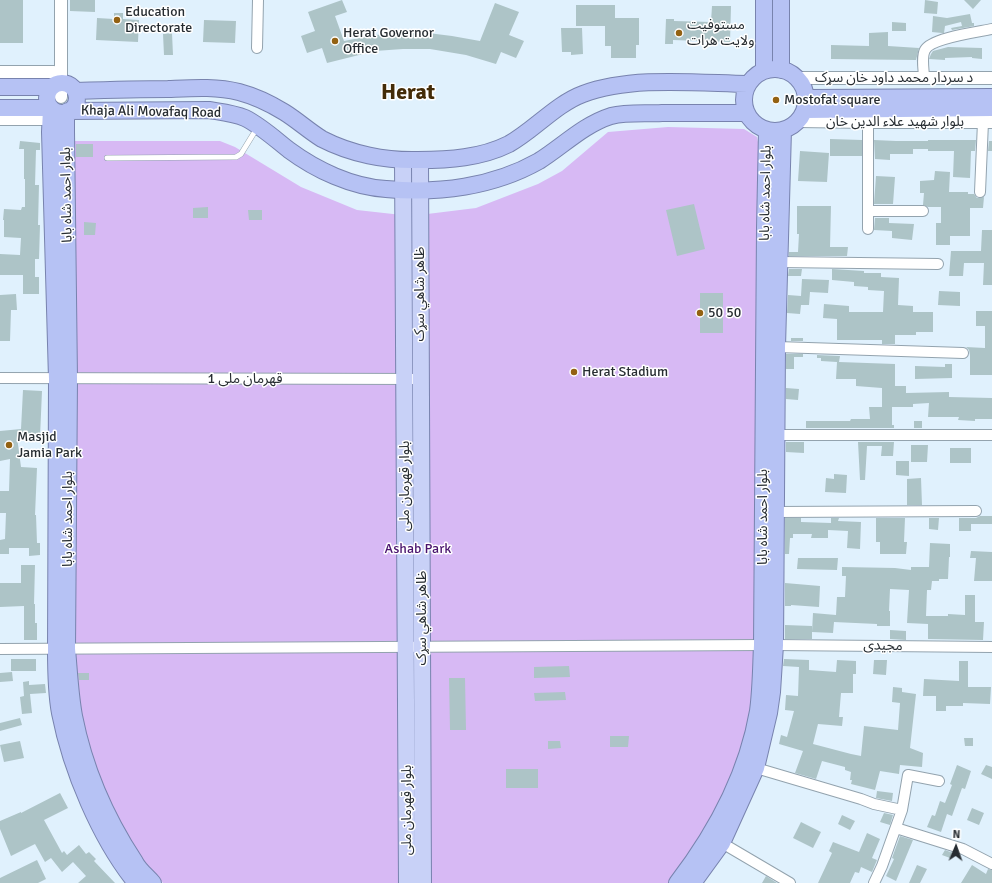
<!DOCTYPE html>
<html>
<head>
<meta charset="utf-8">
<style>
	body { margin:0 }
	#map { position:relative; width:992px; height:883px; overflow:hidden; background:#e0f1fd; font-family:Signika,sans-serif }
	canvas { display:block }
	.north { position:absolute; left:936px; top:827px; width:40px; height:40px; -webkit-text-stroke:3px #fff; paint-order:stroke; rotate:2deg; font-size:11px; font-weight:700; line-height:16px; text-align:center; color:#272d32 }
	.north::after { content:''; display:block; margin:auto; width:14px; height:18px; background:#272d32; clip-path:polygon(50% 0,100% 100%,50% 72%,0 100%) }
</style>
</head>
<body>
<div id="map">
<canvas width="992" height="883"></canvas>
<div class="north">N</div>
</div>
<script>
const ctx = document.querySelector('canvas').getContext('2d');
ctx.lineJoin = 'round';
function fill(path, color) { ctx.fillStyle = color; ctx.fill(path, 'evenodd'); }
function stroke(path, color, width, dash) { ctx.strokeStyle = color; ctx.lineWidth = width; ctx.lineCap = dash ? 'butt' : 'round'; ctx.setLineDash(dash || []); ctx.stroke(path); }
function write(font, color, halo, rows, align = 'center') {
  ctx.font = font + ' Signika,"Noto Sans Arabic",sans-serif'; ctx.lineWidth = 3; ctx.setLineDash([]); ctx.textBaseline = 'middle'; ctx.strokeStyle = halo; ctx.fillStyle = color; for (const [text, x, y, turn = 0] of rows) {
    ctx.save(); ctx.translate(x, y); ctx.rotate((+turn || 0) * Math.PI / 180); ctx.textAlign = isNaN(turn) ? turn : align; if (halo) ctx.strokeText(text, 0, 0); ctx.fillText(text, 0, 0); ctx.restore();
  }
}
fill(new Path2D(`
	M668 127 744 129 757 137 760 152 756 696 738 773 672 883H163L140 858 113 810 90 755 76 706 71 655V141H220L235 147 301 187 357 210 411 216 476 208 538 184 562 171 608 132Z`), '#d7b9f4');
fill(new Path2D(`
	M0 0H23V43H0Z
	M70 0H95V12L70 11Z
	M342 0 347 12 335 16 344 41 375 35 401 33H428L452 36 480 41 495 3 519 12 509 35 524 41 516 58 501 52 496 64 466 55 430 49H403L375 51 327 63 322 48 307 53 301 36 315 31 308 12Z
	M925 0 938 2 937 14 924 13Z
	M964 0H981L973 9Z
	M576 5H615V18H639V45H636V58H611V46H605V26H576Z
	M712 6H731L730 42 673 40V44H665L666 19H674V21L711 22Z
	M114 13H123V19L139 20 138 42 96 40 97 18 114 19Z
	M970 14 972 23H974V26L952 30 951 28 962 26 961 22 945 26 944 33H942L932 32 933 16 947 18Z
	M204 20 236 21 235 43 203 42Z
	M892 22 906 23V31H892Z
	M561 28H582L583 54 571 55V52H562Z
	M888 32V46L919 48 916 60 831 59V45L869 46V33Z
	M172 33 173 55H164L163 34Z
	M948 47 982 48V59L972 58V57L945 58V60L929 59 931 54 933 51Z
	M830 139 862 140V156H830Z
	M874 140 896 141H928V140H976L975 151H971L970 178 953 177 954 151H928V149H913V154H890V160L875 159Z
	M20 141 40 143V150H36L35 185H39L38 225H40L39 259H35V277H39V294H23V275H0V254L20 255 21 238 4 237V220H3L4 209 21 210 22 207H25V179H24V149H19Z
	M989 141H992V151H988Z
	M76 144H93V157H76Z
	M800 151 829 153 827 182 798 181Z
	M935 171 950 172 949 192H968V194H974L977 198 984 197 983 208H970V236H950V245H936V223H941V207H928L923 205 924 193H920V181L934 180Z
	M876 176 895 177 893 204H874Z
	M694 204 705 249 677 256 666 210Z
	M797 206H831L830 247H848L847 256H789V252H798L799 234H797Z
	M208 207V218H193V208Z
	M248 210H262V220H249Z
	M875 218H889V223L914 224 912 240 892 238V231L874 230Z
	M84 222 96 223 95 235H84Z
	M982 230H992V285H983L984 263H964L963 276H949L951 251H981Z
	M789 269H802L801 276H788Z
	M832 269 864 271V273H881V277L899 278 898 305 913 306V312H933V332H916V335H895V344H882V340H837V319L823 318 824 304 849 306V312H883L884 291 868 290V287L854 286V282L832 280Z
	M802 279 829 280 828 293 810 292 809 305H801L800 314 787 313 788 295 801 296Z
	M939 291 960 292V306L938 305Z
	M700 293H723V333H700Z
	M16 294 17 310H11L10 341H0V295Z
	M976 311H992V375H970V355L969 350 966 347 985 348V326H976Z
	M791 338H803V341H791Z
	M786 354H803V357H794V369H786Z
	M817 355 840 356 839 362 895 364V386H906V393L949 392V397L992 398V419H975V421L958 420 959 417H928L929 403 913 404V407H892V425H894V428H806V421H850L851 419H870L869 407H882V388L856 386V379H836L837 362 821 361V358H817Z
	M945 364H952V378L915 379V366L945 367Z
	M786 388 799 389 798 400 786 399Z
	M23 390 42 391 40 437H17L21 467 37 468 35 515H36L37 543H40V555L29 556V548H9V554H0V540L5 539 6 513H0V491H9L10 459 0 461V431L21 429Z
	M914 421H922V428H914Z
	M786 442H804V453L786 452Z
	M851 442H894L893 456H881L882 446H867L865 480H860L858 442Z
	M911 445H928L927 462H911Z
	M950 448H971V463H950Z
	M896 461H909V476L896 475Z
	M834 474 847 475 846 493 825 492 826 478 834 479Z
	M921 478 922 505H907V479Z
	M980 516H992V524H971V531H959V518H976Z
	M785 518H801V522L831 523V518H839L838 521 861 522 860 549 847 548 848 531 828 530V538H811L812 534H793V538H790L789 554H785Z
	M876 518H905L904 542H907L906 554H880V542H876Z
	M929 518H939L938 530 929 529Z
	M930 543 950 544V557H949L948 579H939V581H932L931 590H927L926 616H948V614L965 615V595H975V622H984L983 640 928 639V624L907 623 909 590 890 589 889 611H890V626H877V624L834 622 833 633 812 632 813 613 836 615 837 597H845L846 576H842V567L895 568 911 570V567H929Z
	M971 551 992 552V581H974L976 558H970Z
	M798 558H838L837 570 797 569Z
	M21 565H35L34 604H35V623H37V640H24V606L0 607V583H21Z
	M785 583 820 586 819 607 791 605V606H785Z
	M785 625 812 626V639H785Z
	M890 630 906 631V640L890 639Z
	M11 659H36V671H11Z
	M784 659 809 660V670L836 672 837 660 856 661V674H853V693H841L839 717H843L842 726 818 724 813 744 851 754 861 756 864 726 898 730 900 703 892 702 893 687 902 688V692L916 694 910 748 923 753 922 767 900 765 899 774 880 771 875 790 851 784 852 780H850L851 772 845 770V767L822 761 816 779 795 773 803 751 779 744 781 735 787 737 794 711 785 710 786 695 798 696 799 667 783 666Z
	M874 660H887L886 675 873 674Z
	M959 661H968V687H991L990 704 963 703V706H946V711H936V696H923L924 679 959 681Z
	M569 666 570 677 534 678V667Z
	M12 672 13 681 0 682V673Z
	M78 673H89V680H79Z
	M449 678H465L466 730H450Z
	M29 681V685L45 684 46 693 30 694 32 713 22 714 20 697 24 696 23 682Z
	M565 692 566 700 535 701 534 693Z
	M20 718 22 725 0 731V723Z
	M610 736H629L628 747H610Z
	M964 738H973V746H965Z
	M20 741 24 758 4 762 0 745Z
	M548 741H560L561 748 548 749Z
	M957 765 971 771 965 789 962 788 952 816 947 814 941 832 927 827 932 815 935 816 940 801 945 803 952 785 950 784Z
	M986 765 992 767V779L981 774Z
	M506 769H538V788H506Z
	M877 791 893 793 892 801 876 798Z
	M60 793 68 808 44 820 62 853 64 851 67 855 79 845 86 854 89 852 96 859 94 861 115 883H78L86 876 73 862 62 872 51 858 45 862 35 844 11 856 0 829V821L21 812V813Z
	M972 808 984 813 979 825 967 820Z
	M884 813 893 815 890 825 880 822Z
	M842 815 855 821 850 830 838 824Z
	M801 822 821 832 813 848 793 838Z
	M867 833 880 839 872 858 877 860 872 872 861 867 859 873 855 872 850 883H818L832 853 829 851 833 842 859 852Z
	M900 836 913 840 896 881 886 876 894 859 892 858Z
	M945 850 953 853 950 858 942 855Z
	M37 860 46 879 38 883H0V878Z
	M917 865 927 869 920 883H909Z
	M972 865 986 874 988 869 992 870V883H961Z
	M766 876 777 883H762Z`), '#adc4c7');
const service = new Path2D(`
	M107 158 236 157 241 154 257 128`);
const minor = new Path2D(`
	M257 48 258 0
	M924 78C924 70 921 57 925 50 931 38 978 32 992 29
	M980 192 983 122
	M868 211H923
	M868 229V122
	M780 262 938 264
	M777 347 963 353
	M0 378 421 379
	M776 435H992
	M776 512 976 511
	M775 645 992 647
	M0 649 762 645
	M756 768 861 799 874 804 902 810
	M896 828 963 849 992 864
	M722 843 790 883
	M874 883 882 866 902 810 908 775 939 781`);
const tertiary = new Path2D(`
	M61 0V97
	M0 72H54
	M797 78H992
	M0 119H51
	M798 121 868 122H992`);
const primary = new Path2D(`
	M403 160 407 883
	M420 160 423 883`);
const trunk = new Path2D(`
	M781 0V70
	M744 100a31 31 0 1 1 62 0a31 31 0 1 1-62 0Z
	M764 71V0
	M47 98a15 15 0 1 1 30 0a15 15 0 1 1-30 0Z
	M0 87H52
	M75 91C106 90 137 89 168 89 191 88 216 86 239 92 254 96 271 104 284 112 297 120 309 131 322 139 351 154 386 161 418 160 449 160 481 158 509 144 533 131 556 104 583 94 631 76 696 83 748 84
	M806 98 992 97
	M0 108H51L50 132 57 379 56 649C56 670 56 692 60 713 71 769 100 839 136 883
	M805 110 992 108
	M153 883C147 876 139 870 135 862 106 818 84 767 74 716 70 694 69 671 67 649L69 379 66 131V119L68 111 209 110C221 112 233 113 245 118 261 126 275 139 289 150 316 170 352 187 386 189 438 194 493 187 539 161 563 146 583 125 611 116 627 112 645 114 662 113 690 113 719 113 747 113
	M677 883C716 832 747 775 758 711 761 689 761 667 762 645L765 228 767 130
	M693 883 722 843 756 768 769 713 772 692 775 645 777 347 783 130`);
stroke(service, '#93a3ae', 6);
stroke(minor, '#93a3ae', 12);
stroke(tertiary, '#93a3ae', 14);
stroke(primary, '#7883ae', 18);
stroke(trunk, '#7883ae', 18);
stroke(service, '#fff', 5);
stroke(minor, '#fff', 10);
stroke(tertiary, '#fff', 12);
stroke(primary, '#c8d1f7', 16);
stroke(trunk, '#b6c2f4', 16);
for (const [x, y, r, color] of [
	[117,20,4,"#936112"],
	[679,33,4,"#936112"],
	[335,41,4,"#936112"],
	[776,100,4,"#936112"],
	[700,313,4,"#936112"],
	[574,372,4,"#936112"],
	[9,445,4,"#936112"]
]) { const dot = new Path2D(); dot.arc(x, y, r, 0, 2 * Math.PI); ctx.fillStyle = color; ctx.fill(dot); stroke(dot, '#fff', 1.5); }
write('14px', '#272d32', '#fff', [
	["Education",125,12],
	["Directorate",125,28],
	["مستوفیت",687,25],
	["ولایت هرات",687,41],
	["Herat Governor",343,33],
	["Office",343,49],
	["Mostofat square",784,100],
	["50 50",708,313],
	["Herat Stadium",582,372],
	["Masjid",17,437],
	["Jamia Park",17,453]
], 'left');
write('14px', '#272d32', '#fff', [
	["د سردار محمد داود خان سړک",894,78],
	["Khaja Ali Movafaq Road",151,112,1],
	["بلوار شهید علاء الدین خان",895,122],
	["بلوار احمد شاه بابا",766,193,-89],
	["بلوار احمد شاه بابا",67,195,-91],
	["ظاهر شاهي سړک",420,294,-90],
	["قهرمان ملی 1",245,379],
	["بلوار قهرمان ملی",405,486,-90],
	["بلوار احمد شاه بابا",763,517,-90],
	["بلوار احمد شاه بابا",68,519,-90],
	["ظاهر شاهي سړک",422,618,-90],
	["مجیدی",883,646,1],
	["بلوار قهرمان ملی",407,810,-90]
]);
write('14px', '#49136d', '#fff', [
	["Ashab Park",418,549]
]);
write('bold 22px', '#442c08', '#fff', [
	["Herat",408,93]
]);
</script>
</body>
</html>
